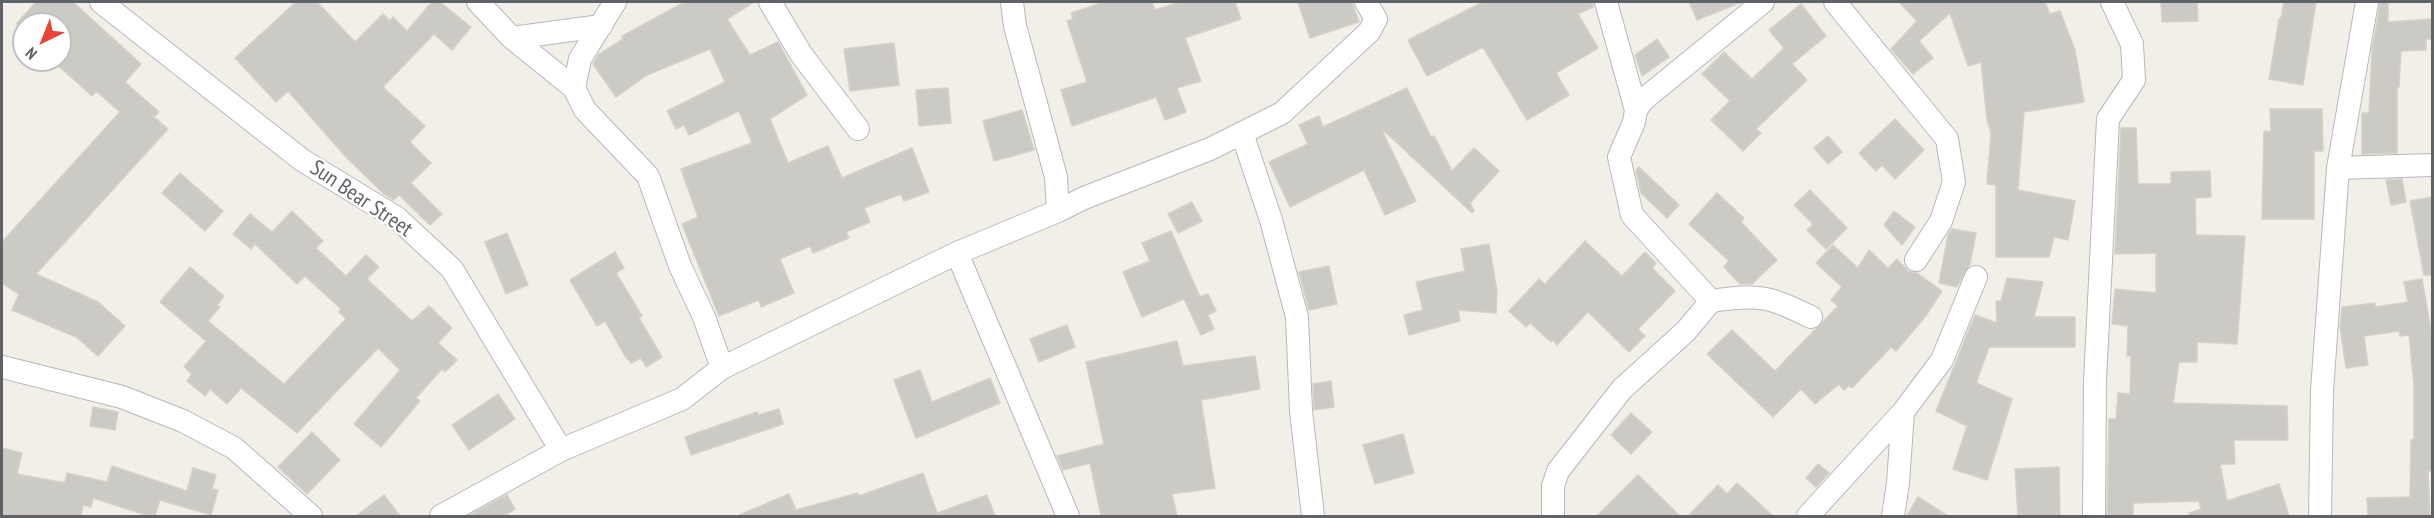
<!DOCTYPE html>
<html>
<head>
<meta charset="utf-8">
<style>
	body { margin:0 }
	#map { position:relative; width:2434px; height:518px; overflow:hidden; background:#f1efe8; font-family:"PT Sans Narrow",sans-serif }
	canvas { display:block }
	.frame { position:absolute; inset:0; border:3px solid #5f6368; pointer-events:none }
	.north { position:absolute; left:12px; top:12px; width:60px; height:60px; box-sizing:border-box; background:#fff; border:2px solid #bfc1c3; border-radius:50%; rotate:223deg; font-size:16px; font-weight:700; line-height:24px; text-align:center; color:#5f6368 }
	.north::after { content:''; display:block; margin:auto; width:21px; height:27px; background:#ea4335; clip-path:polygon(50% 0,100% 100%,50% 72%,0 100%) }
</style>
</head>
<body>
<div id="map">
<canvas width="2434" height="518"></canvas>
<div class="frame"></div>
<div class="north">N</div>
</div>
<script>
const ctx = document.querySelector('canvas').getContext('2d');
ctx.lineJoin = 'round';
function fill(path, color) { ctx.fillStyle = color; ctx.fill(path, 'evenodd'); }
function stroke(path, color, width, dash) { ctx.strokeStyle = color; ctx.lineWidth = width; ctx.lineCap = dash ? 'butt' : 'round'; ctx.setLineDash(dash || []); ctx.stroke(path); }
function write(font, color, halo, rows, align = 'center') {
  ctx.font = font + ' "PT Sans Narrow",sans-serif'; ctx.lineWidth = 4.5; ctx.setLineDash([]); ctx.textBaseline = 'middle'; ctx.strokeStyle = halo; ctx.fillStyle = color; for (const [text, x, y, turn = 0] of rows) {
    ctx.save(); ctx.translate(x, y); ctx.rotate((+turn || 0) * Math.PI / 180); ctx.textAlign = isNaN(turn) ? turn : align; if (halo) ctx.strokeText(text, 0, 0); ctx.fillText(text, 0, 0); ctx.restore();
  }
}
const building = new Path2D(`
	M36 2H73L141 64 125 82 159 112 154 117 168 129 36 274 98 302 125 326 98 356 76 337 12 310 19 294 2 283V242L120 112 96 91 92 96 52 60H61L60 24H16Z
	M296 2H317L355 42 383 14 390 21 393 17 407 31 432 2H440L471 27 452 50 434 34 383 87 425 126 410 142 431 163 411 183 442 214 430 225 399 195 394 200 383 193 346 157 288 91 276 102 235 58Z
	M685 2H754L727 19 750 55 778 42 807 95 770 119 788 163 828 146 842 178 912 148 929 192 904 201 901 194 864 208 870 222 846 232 849 238 813 253 810 246 780 259 794 293 761 307 759 300 719 316 682 224 698 217 681 169 752 143 739 111 689 135 684 125 676 129 667 111 725 82 710 49 647 75 616 97 593 64 598 55 623 39 622 36Z
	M1105 2H1152L1155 10 1180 2H1235L1241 19 1185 38 1201 81 1177 88 1186 112 1165 120 1156 97 1072 126 1061 90 1087 82 1067 21 1073 19 1071 13Z
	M1298 2H1352L1359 22 1310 38Z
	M1483 2H1593V7L1578 14 1598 48 1556 73 1569 95 1527 120 1483 47 1427 76 1408 40Z
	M1689 2H1742L1697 20Z
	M1899 2H2045L2050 14 2060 11 2075 50 2084 102 2024 112 2018 190 2075 201 2068 240 2054 237 2049 257H1996V185L1987 184 1991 133 1987 120 1981 62 1968 66 1950 13 1919 41 1933 58 1913 74 1891 49 1917 21Z
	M2161 2H2197L2198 21 2162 22Z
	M2284 2H2316L2303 85 2269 79 2279 19H2281Z
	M2380 2H2388V22L2433 19V39H2426V50L2401 51 2399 87H2397V153L2362 154V113H2369L2372 50 2377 23H2380L2377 22Z
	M1801 4 1826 36 1792 64 1807 80 1756 129 1761 133 1743 151 1711 120 1730 101 1702 74 1724 52 1752 79 1784 48 1769 30Z
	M1657 39 1669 57 1642 76 1635 55Z
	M894 43 899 85 850 91 844 49Z
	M948 88 951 123 919 126 916 90Z
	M1407 88 1431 137 1434 136 1452 171 1474 148 1499 171 1470 203 1474 211 1472 213 1381 128 1416 201 1385 215 1364 170 1290 207 1269 162 1308 144 1299 125 1319 116 1323 127Z
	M2270 109H2322L2323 151H2314V219H2262L2264 131 2271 132Z
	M1022 110 1034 150 994 161 983 121Z
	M1895 119 1924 150 1895 179 1882 165 1876 171 1859 153Z
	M2121 128H2136L2138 184H2171V172L2210 171 2211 197 2195 198 2196 235 2245 236 2237 344 2197 342V362H2179L2173 403 2287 406 2288 440H2234L2235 464H2220L2227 501 2279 484 2289 516H2190L2189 513 2201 509 2199 501 2133 503V516H2107L2109 419H2116L2118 393 2130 394 2131 356H2127L2128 326 2112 324 2115 289 2156 293V253L2115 254Z
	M1828 136 1842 152 1828 164 1814 148Z
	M1639 167 1679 205 1667 218 1641 193 1636 171Z
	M180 173 223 211 205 231 162 193Z
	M2402 179 2406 202 2391 205 2386 180Z
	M1810 190 1847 228 1826 249 1807 230 1813 224 1794 205Z
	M1717 193 1744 218 1741 222 1777 260 1752 284H1740L1724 267 1729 261 1689 224Z
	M2433 197V275H2424L2410 201Z
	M1192 202 1202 221 1178 233 1168 214Z
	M292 211 323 241 316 248 346 276 366 255 379 267 367 279 412 321 429 306 452 328 438 343 457 360 445 372 442 369 416 398 420 401 381 447 354 424 400 370 378 348 297 433 241 388 227 404 210 389 205 396 187 381 192 374 184 367 206 341 160 302 190 267 224 296 217 305 220 307 208 321 284 384 346 319 339 312 341 309 305 276 297 284 255 244 251 249 233 234 250 214 272 232Z
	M1894 211 1915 227 1902 245 1884 225Z
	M1952 229 1976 233 1970 264 1957 287 1939 283 1948 235Z
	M1171 231 1200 297 1208 294 1216 311 1208 315 1214 329 1201 335 1184 299 1142 317 1123 272 1150 261 1142 243Z
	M507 233 528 285 506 294 485 242Z
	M1585 241 1622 276 1645 252 1656 263 1652 268 1675 291 1638 329 1645 336 1629 352 1588 312 1557 345 1553 340 1551 342 1530 323 1526 327 1509 311 1539 279 1545 284Z
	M1489 244 1497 291 1496 313 1458 310 1460 321 1409 335 1404 315 1423 310 1416 282 1465 271 1461 249Z
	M1833 245 1858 268 1869 250 1888 268 1897 259 1908 271 1917 273 1942 291 1925 317 1896 351 1891 347 1852 388 1849 385 1844 390 1839 384 1815 404 1801 389 1773 417 1707 354 1732 330 1775 371 1838 306 1831 300 1842 287 1816 263Z
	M615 252 624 268 616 273 642 316 639 318 662 357 646 367 641 358 631 363 625 356 605 321 597 326 570 280Z
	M1329 266 1337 304 1309 310 1299 272Z
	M2007 278 2043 282 2034 317H2075V347H1989L1976 383 2012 399 1987 480 1953 469 1967 426 1936 411 1975 315 1997 323 1996 301H2001Z
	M2422 279 2433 343V471H2428L2430 516H2368L2367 498 2410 497 2411 440H2414V386L2409 335 2400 336 2399 331 2364 336 2368 365 2346 368 2340 326 2342 307 2375 303V307L2408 302 2404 282Z
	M1067 325 1075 347 1039 362 1030 339Z
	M1177 341 1183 366 1255 356 1260 389 1201 400 1215 488 1172 494 1177 516H1101L1090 463 1063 470 1057 456 1104 444 1086 362Z
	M920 370 932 402 990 378 1000 403 916 438 894 380Z
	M1331 381 1334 407 1314 410 1313 384Z
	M498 394 515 419 469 450 452 425Z
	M93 407 118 412 115 430 90 426Z
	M779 409 783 424 691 455 685 437 757 412 758 415Z
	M1631 413 1652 432 1631 454 1611 435Z
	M312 432 340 460 307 494 278 467Z
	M1403 434 1414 473 1375 484 1363 445Z
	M2 448 22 453 17 474 65 483 67 473 107 482 112 466 187 491 193 468 216 475 212 489 218 490 211 515 160 500 155 516H149L93 498 91 507 83 505 81 516H2Z
	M1818 464 1829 473 1816 487 1806 478Z
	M2059 467 2060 516H2018L2015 469Z
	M923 473 937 513 987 495 995 516H737L789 494 796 510 858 493 859 496Z
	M1638 475 1680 516H1597Z
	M1737 483 1773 516H1688L1718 485 1727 494Z
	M384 495 400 516H356Z
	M507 495 515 509 504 516H468Z
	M1918 497 1948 516H1907Z`);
fill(building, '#cccac5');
stroke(building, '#d6d1c6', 1.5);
const minor = new Path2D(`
	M101 2 302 160 397 218 452 269 561 450
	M478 2 512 38 574 88 585 110 648 176 680 266 704 317 722 368
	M770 2 801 54 858 129
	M1012 2 1015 26 1056 177 1058 211
	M1606 2 1636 110 1634 122 1619 157 1632 215 1711 301
	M1835 2 1947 139 1954 182 1941 221 1916 260
	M512 38 601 26
	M574 88 580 59 615 2
	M1636 110 1643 100 1763 2
	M1242 133 1271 220 1297 317 1301 411 1313 516
	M2338 168 2432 165
	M957 253 1068 516
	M2 367 122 397 183 421 234 448 311 516
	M441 516 561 450 682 399 722 368 957 253 1058 211 1084 198 1210 149 1282 113 1369 32 1376 19 1366 2
	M1553 516V486L1558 471 1622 389 1686 331 1711 301C1761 294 1767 296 1811 317
	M1808 516 1903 412 1942 360 1976 277
	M1893 516 1898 483 1903 412
	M2094 516 2095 381 2108 119 2134 80 2132 44 2112 2
	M2320 516 2322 391 2338 168 2367 2`);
stroke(minor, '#b5b8bc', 24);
stroke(minor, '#fff', 22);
write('22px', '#5f6368', '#fff', [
	["Sun Bear Street",361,199,34]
]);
</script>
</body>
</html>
